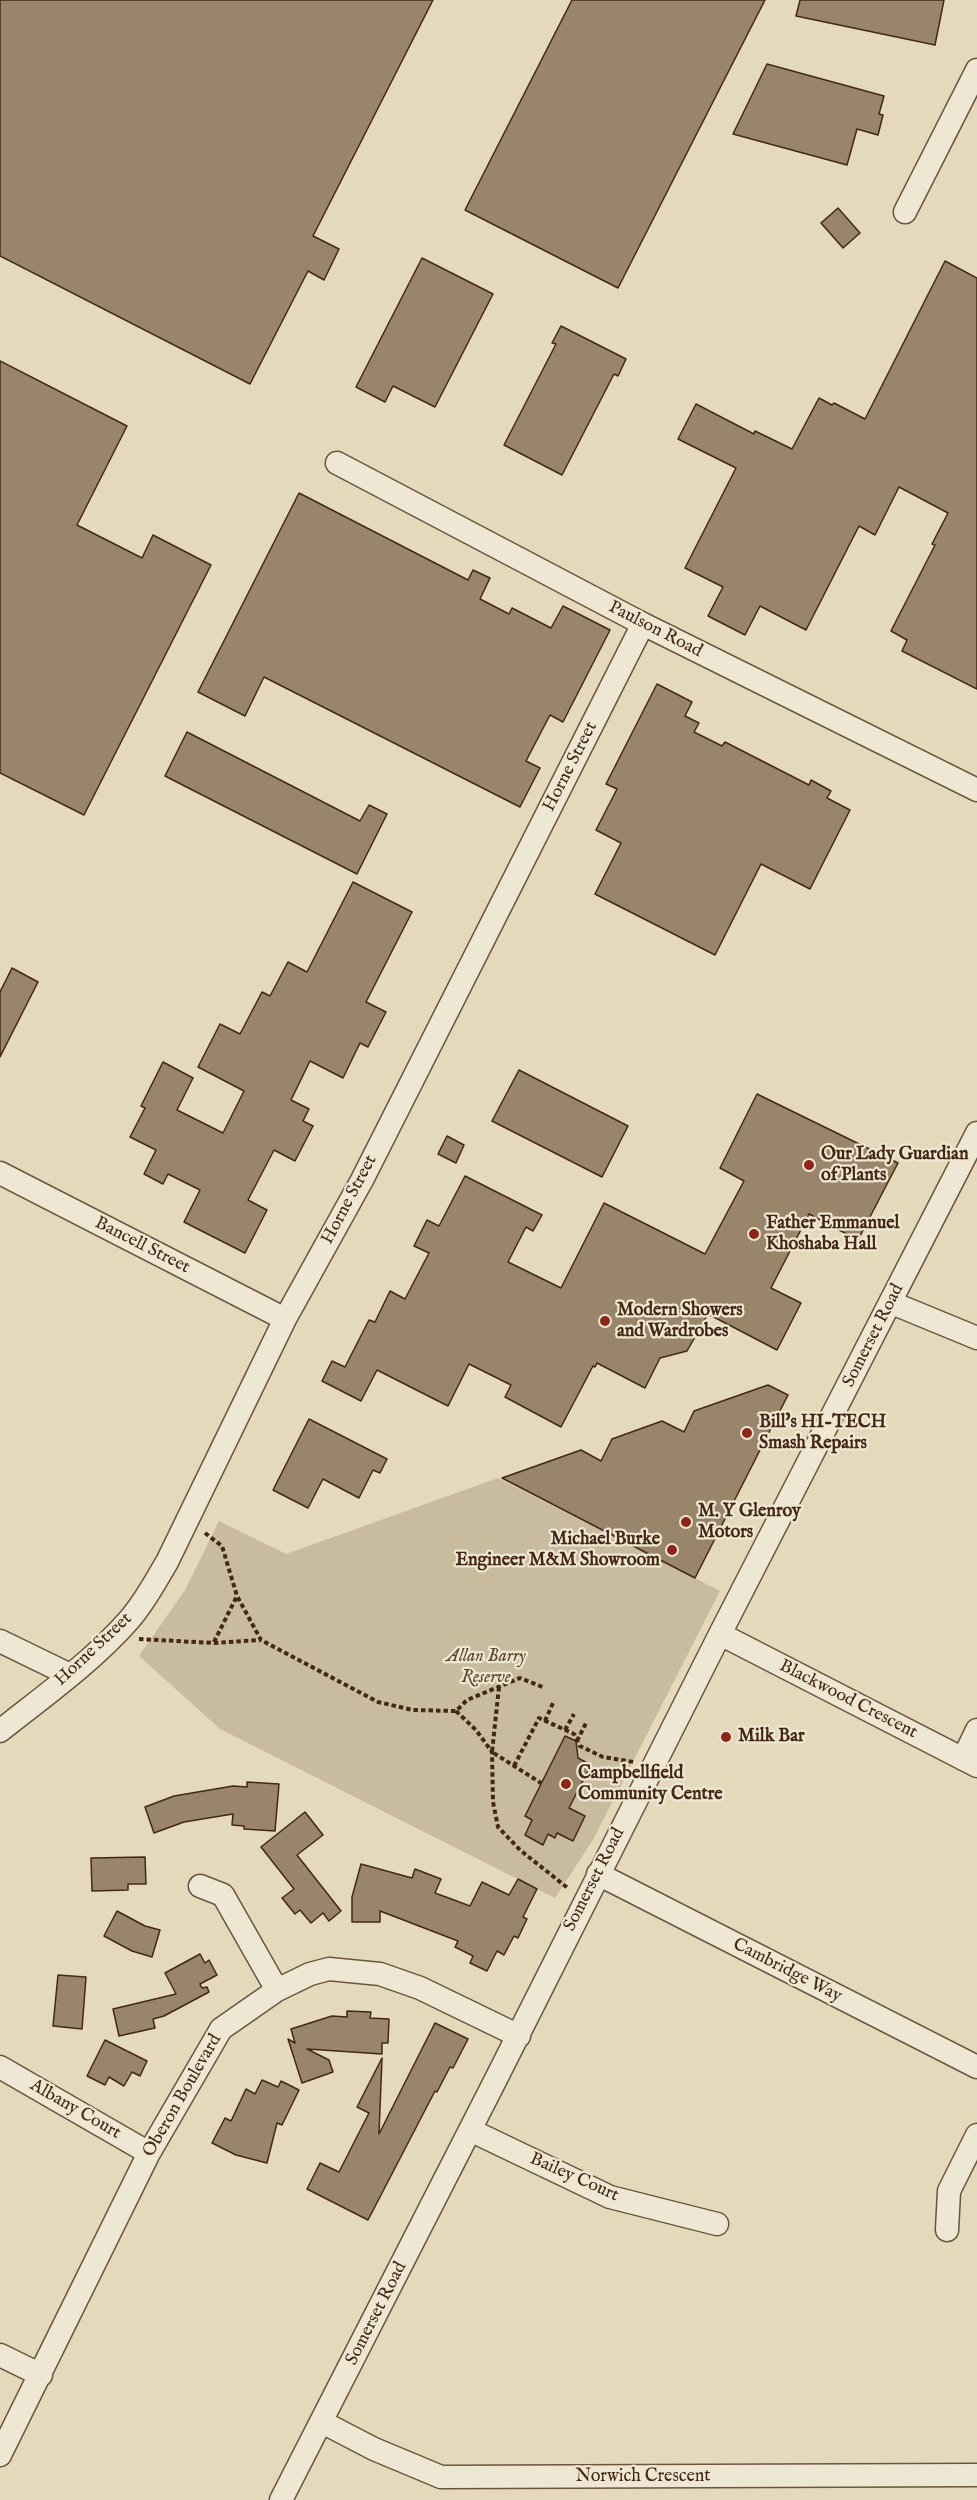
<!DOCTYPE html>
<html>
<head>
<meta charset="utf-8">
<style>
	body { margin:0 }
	canvas { display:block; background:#e4dabb }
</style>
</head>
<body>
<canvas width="977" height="2500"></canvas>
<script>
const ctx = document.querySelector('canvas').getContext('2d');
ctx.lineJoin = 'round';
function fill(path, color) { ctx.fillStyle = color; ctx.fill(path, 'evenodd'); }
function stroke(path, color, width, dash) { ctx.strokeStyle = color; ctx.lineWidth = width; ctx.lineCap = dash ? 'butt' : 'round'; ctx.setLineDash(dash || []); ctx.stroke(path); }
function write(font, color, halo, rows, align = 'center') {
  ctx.font = font + ' "IM FELL English",serif'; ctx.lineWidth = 4.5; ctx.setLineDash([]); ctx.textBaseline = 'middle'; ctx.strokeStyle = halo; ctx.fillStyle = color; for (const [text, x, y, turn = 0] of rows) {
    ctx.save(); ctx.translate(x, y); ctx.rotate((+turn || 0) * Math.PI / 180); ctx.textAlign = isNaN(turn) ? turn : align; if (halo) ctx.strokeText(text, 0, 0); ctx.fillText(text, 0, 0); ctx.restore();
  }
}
fill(new Path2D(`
	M498 1478 720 1591 593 1840 555 1898 220 1729 139 1656 185 1590 219 1521 286 1554Z`), '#c9bc9e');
const building = new Path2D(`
	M0 0H433L313 236 339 249 324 280 308 271 250 384 0 256Z
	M572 0H765L618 288 465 210Z
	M800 0H944L935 45 796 16Z
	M767 64 884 96 879 114 883 115 878 135 857 129 847 165 733 134Z
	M838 208 860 233 843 248 821 223Z
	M422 258 493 294 435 407 393 386 385 402 356 387Z
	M945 261 977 278V689L902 651 907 640 891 631 935 545 932 544 948 513 899 487 875 535 859 526 806 630 760 606 745 635 708 616 723 587 685 568 736 468 678 439 696 404 754 434 755 431 792 449 819 398 832 405 834 403 865 419Z
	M561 326 626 359 618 376 614 374 562 475 504 445 556 344 552 343Z
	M0 361 127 426 77 525 142 558 153 535 211 565 84 815 0 773Z
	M299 493 468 580 473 570 490 578 480 599 509 614 512 608 551 628 563 606 610 630 563 722 550 715 526 761 540 768 520 807 264 677 245 716 198 692Z
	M657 684 692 702 685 716 699 723 694 732 722 746 725 742 809 785 811 780 831 791 827 798 850 810 810 889 761 864 715 955 595 894 621 843 596 830 617 789 606 784Z
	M187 732 360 821 369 805 387 814 357 874 165 776Z
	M353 882 412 912 366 1002 386 1012 368 1047 360 1043 343 1078 310 1061 291 1100 309 1109 303 1121 313 1126 295 1161 274 1150 248 1200 267 1210 245 1253 184 1222 200 1190 168 1174 163 1184 144 1174 156 1150 130 1137 145 1108 141 1106 163 1062 193 1078 177 1110 223 1133 244 1091 198 1067 220 1024 240 1034 262 992 270 996 288 962 307 972Z
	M12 968 38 982 0 1057V992Z
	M519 1070 628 1126 602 1177 492 1121Z
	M757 1094 898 1163 858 1240 809 1214 771 1288 801 1303 777 1350 708 1314 687 1351 660 1358 645 1388 597 1363 595 1367 593 1366 561 1427 505 1397 511 1385 469 1364 448 1406 377 1370 361 1401 322 1381 332 1361 345 1367 369 1320 375 1322 390 1291 405 1299 429 1253 414 1246 427 1220 439 1226 465 1176 542 1215 533 1231 526 1227 508 1262 561 1288 604 1203 705 1254 744 1181 720 1168Z
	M447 1136 464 1145 456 1163 438 1154Z
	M768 1385 788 1395 695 1578 502 1478 581 1450 601 1461 612 1439 662 1421 684 1432 694 1411Z
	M309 1419 387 1459 380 1473 373 1470 359 1498 323 1479 308 1508 273 1490Z
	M565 1736 576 1741 578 1758 591 1765 569 1808 585 1816 573 1841 557 1833 555 1838 548 1834 543 1845 525 1835 532 1820 525 1816Z
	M247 1782 279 1784 275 1831 244 1829V1826L232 1825 233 1814 184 1822 154 1833 145 1807 174 1796 233 1786 247 1787Z
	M305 1812 323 1835 297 1855 341 1911 329 1921 323 1913 311 1923 300 1910 295 1914 282 1898 294 1889 261 1847Z
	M145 1857 146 1884H128V1890L92 1891 91 1858Z
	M361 1864 412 1878 415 1869 441 1879 435 1893 470 1906 482 1882 509 1895 518 1879 537 1889 523 1917 527 1919 518 1938 514 1936 504 1955 497 1951 487 1971 470 1963 473 1956 455 1947 458 1941 380 1911V1922H352V1897Z
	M117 1911 145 1926 160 1930 152 1957 132 1951 104 1936Z
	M200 1954 205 1963 209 1960 217 1975 200 1984 202 1988 207 1987 209 1992 164 2016 153 2019 155 2028 119 2036 113 2009 176 1994 165 1973Z
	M58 1975 86 1977 82 2029 53 2026Z
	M347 2011 371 2012 370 2018 389 2019 388 2043H382V2054L307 2049 329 2060 333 2072 302 2083 288 2039 295 2043 291 2029 332 2016 347 2017Z
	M435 2023 468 2039 453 2068 450 2067 437 2092 435 2091 368 2220 307 2189 320 2163 339 2172 369 2113 357 2107 382 2058 379 2134Z
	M105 2040 147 2061 140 2076 132 2072 124 2086 109 2077 105 2085 87 2076Z
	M262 2080 278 2087 281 2081 299 2090 282 2125 277 2123 267 2163 236 2155 212 2143 225 2118 231 2121 246 2089 255 2094Z`);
fill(building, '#98856a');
stroke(building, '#452813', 1.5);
const street = new Path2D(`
	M905 212 977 70
	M337 463 643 624 977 790
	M0 1173 285 1319
	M892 1303 977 1338
	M720 1634 977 1766
	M0 1641 70 1675
	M0 1731C44 1696 92 1662 129 1620 145 1602 155 1582 167 1562L285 1319 362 1180 643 624
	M963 1759 977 1730
	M598 1874 977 2067
	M200 1886 223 1895 277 1990
	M0 2067 149 2153
	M470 2130 610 2197 717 2224
	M947 2230 949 2191 977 2135
	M0 2355 41 2375
	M322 2422 374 2449 441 2477 977 2475
	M0 2455 149 2153 221 2029 277 1990 310 1974 329 1969 380 1974 420 1988 519 2036
	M281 2500 495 2081 720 1634 977 1133`);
stroke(street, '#6d543d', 25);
stroke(new Path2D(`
	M205 1533 222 1546 237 1596 261 1640 378 1702 413 1710 456 1711 467 1700 520 1678 545 1688
	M139 1639 214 1643 261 1640
	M214 1642 237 1596
	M499 1687 492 1752 541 1783
	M456 1711 476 1730 492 1752 493 1802 498 1827 520 1850 569 1889
	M545 1721 553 1703
	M565 1730 574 1714
	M577 1741 587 1721
	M514 1766 539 1718 574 1734 580 1746 603 1757 634 1762`), '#452813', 4, [4.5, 3]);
stroke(street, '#ede7d3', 22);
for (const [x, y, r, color] of [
	[809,1165,6,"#8f2418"],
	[754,1234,6,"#8f2418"],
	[605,1321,6,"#8f2418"],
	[747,1433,6,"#8f2418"],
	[686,1522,6,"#8f2418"],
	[672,1550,6,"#8f2418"],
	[726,1737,6,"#8f2418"],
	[566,1784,6,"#8f2418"]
]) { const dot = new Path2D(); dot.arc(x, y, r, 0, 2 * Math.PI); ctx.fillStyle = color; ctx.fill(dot); stroke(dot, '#ede7d3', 2); }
write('18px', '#452813', '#ede7d3', [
	["Paulson Road",655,630,27],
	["Horne Street",571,767,-63],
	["Horne Street",350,1200,-62],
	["Bancell Street",142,1246,27],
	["Somerset Road",874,1336,-63],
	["Horne Street",94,1650,-43],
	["Blackwood Crescent",848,1700,27],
	["Somerset Road",595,1880,-63],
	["Cambridge Way",787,1971,27],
	["Oberon Boulevard",183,2096,-60],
	["Albany Court",75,2110,30],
	["Bailey Court",574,2178,24],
	["Somerset Road",377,2314,-63],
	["Norwich Crescent",643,2477]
]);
write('bold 18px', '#452813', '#ede7d3', [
	["Our Lady Guardian",821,1155],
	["of Plants",821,1176],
	["Father Emmanuel",766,1224],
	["Khoshaba Hall",766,1245],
	["Modern Showers",617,1311],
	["and Wardrobes",617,1332],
	["Bill's HI-TECH",759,1423],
	["Smash Repairs",759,1444],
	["M. Y Glenroy",698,1512],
	["Motors",698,1533],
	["Michael Burke",660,1540,"right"],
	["Engineer M&M Showroom",660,1561,"right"],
	["Milk Bar",738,1737],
	["Campbellfield",578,1774],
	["Community Centre",578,1795]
], 'left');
write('italic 18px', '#5f462f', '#ede7d3', [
	["Allan Barry",486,1657],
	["Reserve",486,1678]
]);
</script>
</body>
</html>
